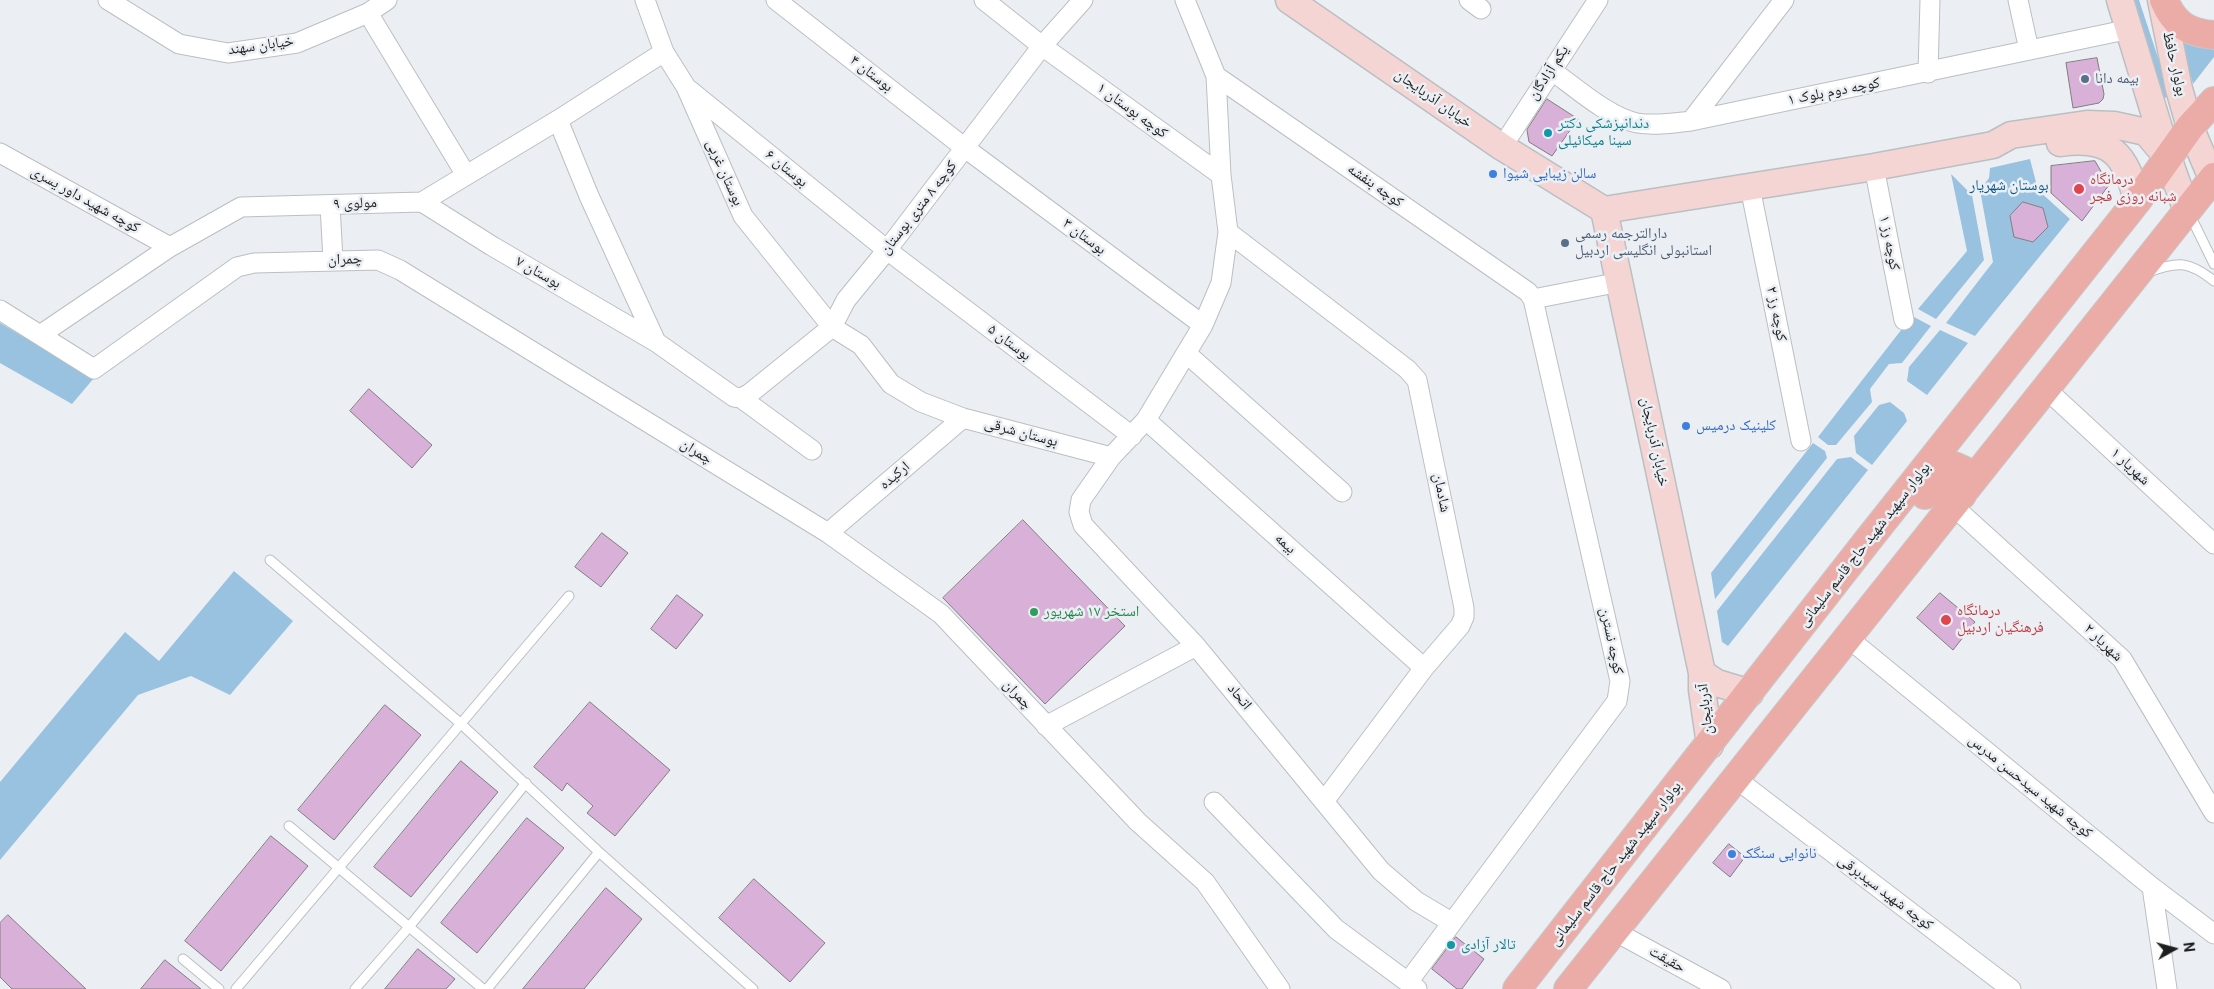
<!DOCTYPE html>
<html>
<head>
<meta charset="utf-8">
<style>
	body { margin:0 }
	#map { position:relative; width:2214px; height:989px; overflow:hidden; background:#ebeff3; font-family:Roboto,sans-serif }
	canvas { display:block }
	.north { position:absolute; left:2149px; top:924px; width:50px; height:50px; -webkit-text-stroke:4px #ebeff3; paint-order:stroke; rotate:83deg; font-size:14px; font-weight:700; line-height:20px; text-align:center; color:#1c1e1f }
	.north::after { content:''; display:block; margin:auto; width:18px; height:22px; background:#1c1e1f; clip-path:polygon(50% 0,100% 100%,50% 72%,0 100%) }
</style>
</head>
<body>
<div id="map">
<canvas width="2214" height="989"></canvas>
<div class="north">N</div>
</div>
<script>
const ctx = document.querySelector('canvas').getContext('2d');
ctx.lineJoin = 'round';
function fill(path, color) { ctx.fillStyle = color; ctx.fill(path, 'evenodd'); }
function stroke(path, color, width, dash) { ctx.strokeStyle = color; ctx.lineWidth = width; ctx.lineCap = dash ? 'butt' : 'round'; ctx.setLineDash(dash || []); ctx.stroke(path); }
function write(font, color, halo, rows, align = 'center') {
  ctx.font = font + ' Roboto,"Noto Naskh Arabic",sans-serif'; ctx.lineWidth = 5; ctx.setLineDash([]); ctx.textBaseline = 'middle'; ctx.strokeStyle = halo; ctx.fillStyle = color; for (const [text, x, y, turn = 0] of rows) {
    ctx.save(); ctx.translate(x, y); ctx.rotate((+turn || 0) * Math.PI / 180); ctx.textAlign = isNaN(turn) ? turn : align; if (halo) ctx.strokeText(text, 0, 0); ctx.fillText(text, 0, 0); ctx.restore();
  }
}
fill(new Path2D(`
	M2131 0H2139L2167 85 2168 97 2164 98 2160 90Z
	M2180 37 2214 45V57L2193 84Z
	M2030 159 2038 190 2070 219 1975 336 1946 323 1993 262 1980 190 1989 178 1990 168ZM2023 202 2043 208 2048 227 2033 242 2015 237 2010 216Z
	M1951 174 1972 195 1984 260 1936 319 1918 309 1967 251Z
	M1912 316 1931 326 1902 363 1889 364 1870 389 1872 402 1836 445H1828L1818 437Z
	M0 323 94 378 72 404 0 363Z
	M1940 330 1968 343 1927 395 1907 381 1909 367Z
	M1890 402 1904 413 1907 421 1872 465 1856 453 1854 436 1879 405Z
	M1813 443 1825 451 1827 458 1715 599 1711 573Z
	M1851 457 1868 470 1728 646 1722 642 1717 611 1837 459Z
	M234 571 293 621 230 695 191 676 138 695 0 860V782L125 632 159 661Z`), '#99c2e0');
const building = new Path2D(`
	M2097 58 2104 94 2103 99 2099 103 2073 108 2066 63Z
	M1547 99 1578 119 1552 156 1529 142 1527 130Z
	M2095 161 2109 185 2082 221 2051 193V166Z
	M2023 202 2043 208 2048 227 2033 242 2014 237 2010 216Z
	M369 389 432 445 412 468 350 411Z
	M1023 520 1125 626 1045 704 943 598Z
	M602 533 628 553 601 587 575 567Z
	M1940 593 1975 622 1953 650 1917 618Z
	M677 595 703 615 676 649 651 629Z
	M590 702 670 770 615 836 587 813 593 806 567 783 562 791 534 767Z
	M385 705 421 735 334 840 298 810Z
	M461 761 498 792 411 897 374 867Z
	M527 818 564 848 477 953 441 923Z
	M271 836 308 866 221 971 185 941Z
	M1729 844 1745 857 1730 877 1713 863Z
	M754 879 825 943 790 982 719 918Z
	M606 888 642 919 584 989H523Z
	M8 915 86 989H12L0 977V923Z
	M1456 937 1484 959 1462 989H1457L1432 969Z
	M418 949 455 979 446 989H385Z
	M165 960 201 989H141Z`);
fill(building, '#d9b0d7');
stroke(building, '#807d80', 1);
const lane = new Path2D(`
	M2189 213 2214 264
	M2148 272C2178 261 2189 261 2214 281
	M270 560 460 723 599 852 753 989
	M289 826 483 989
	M183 959 219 989
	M236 989 569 596
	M355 989 409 927 526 783
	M487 989 599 852`);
const street = new Path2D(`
	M108 0 179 44 228 53 297 43 368 13 387 0
	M645 0 664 52 686 87 743 216 832 327 861 345 891 384 921 402 963 418 1111 457
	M776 0 965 148 1203 325
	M984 0 1042 46 1221 175
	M1185 0 1216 76 1221 175 1228 232 1221 283 1203 325 1146 420 1111 457 1081 500 1079 512 1083 525 1196 646 1381 871 1416 901 1451 922
	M1469 0 1481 9
	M2018 0 2029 50
	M368 13 466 175
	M1551 70C1575 87 1608 117 1637 123 1654 126 1674 123 1691 121L2130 29
	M1928 73 1930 0
	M1216 76 1528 292 1533 299 1620 681 1617 701 1408 982
	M688 89 887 250 1132 436
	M558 120 589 196 656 342
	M1691 121 1784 0
	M1502 147 1598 0
	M0 153 170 247
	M1874 167 1904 320
	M1750 187 1801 441
	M422 202 492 246 656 342 734 397 741 398 812 450
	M330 205 333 260
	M1228 232 1407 369 1417 380 1464 608V617L1460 626 1424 668 1325 800
	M1533 299 1620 282
	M0 310 94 369 237 267 254 263 378 260 400 270 828 533 941 614 1138 822 1205 882 1280 989
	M40 335 170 247 241 207 422 202 558 120 664 52
	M1186 353 1342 492
	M2046 389 2214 544
	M741 398 749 394 832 327 846 300 887 250 1042 46 1083 0
	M1146 420 1424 668
	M1953 506 2122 659 2214 813
	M828 533 963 418
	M1848 638 2152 887 2214 934
	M1046 726 1196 646
	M1735 778 2011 989
	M1214 802 1336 929 1417 989
	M2152 887 2167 989
	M1614 931 1721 989`);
const secondary = new Path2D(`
	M1289 0 1502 147 1604 210 1874 167 1993 145 2011 135 2087 124 2114 125 2146 132 2168 158
	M2120 0 2168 158 2187 211
	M2161 0 2179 89 2190 127 2214 183
	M2060 143C2111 136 2126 154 2137 201
	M1604 210 1702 673V690L1710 745
	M1702 673 1717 683 1750 693`);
const primary = new Path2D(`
	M2164 0C2174 24 2188 33 2214 35
	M1925 495 1950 467 1954 466 1965 471 1967 478 1962 495
	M1517 989 1868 540 2137 201 2190 127 2214 101
	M1568 989 2214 177`);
stroke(lane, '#babfc2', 11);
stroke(street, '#babfc2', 21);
stroke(secondary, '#babfc2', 29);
stroke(primary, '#c9c9c9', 30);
stroke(lane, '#fff', 9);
stroke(street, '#fff', 19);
stroke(secondary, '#f5d5d3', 26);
stroke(primary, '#ebaca7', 28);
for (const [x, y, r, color] of [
	[2085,79,5,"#5c6f8a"],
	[1548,133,5,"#0f9aa8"],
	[1493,174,5,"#3f7fe0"],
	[2079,189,6,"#e0444e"],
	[1565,243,5,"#5c6f8a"],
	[1686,426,5,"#3f7fe0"],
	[1034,612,5,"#2e9e5b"],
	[1946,620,6,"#e0444e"],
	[1732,854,5,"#3f7fe0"],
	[1451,945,5,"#0f9aa8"]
]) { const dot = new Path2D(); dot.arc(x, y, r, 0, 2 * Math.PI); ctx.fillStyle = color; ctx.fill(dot); stroke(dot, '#ebeff3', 2); }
write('15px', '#1c1e1f', '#ebeff3', [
	["خیابان سهند",261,46,-8],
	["بولوار حافظ",2174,64,77],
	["یکم آزادگان",1549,73,-57],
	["بوستان ۴",871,74,38],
	["کوچه دوم بلوک ۱",1834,92,-11],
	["خیابان آذربایجان",1433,99,35],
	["کوچه بوستان ۱",1132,111,36],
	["بوستان ۶",786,169,39],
	["بوستان غربی",724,173,66],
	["کوچه بنفشه",1375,186,35],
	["کوچه شهید داور یسری",85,200,29],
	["مولوی ۹",355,204,-2],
	["کوچه ۸ متری بوستان",919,208,-52],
	["بوستان ۳",1084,237,37],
	["کوچه رز ۱",1889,243,79],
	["چمران",345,260,-2],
	["بوستان ۷",538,273,30],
	["کوچه رز ۲",1776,314,79],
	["بوستان ۵",1009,343,37],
	["بوستان شرقی",1021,433,15],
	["خیابان آذربایجان",1654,442,78],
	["چمران",696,452,32],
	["شهریار ۱",2130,467,43],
	["ارکیده",895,476,-40],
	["شادمان",1441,493,79],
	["بیمه",1285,544,42],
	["بولوار سپهبد شهید حاج قاسم سلیمانی",1865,545,-52],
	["کوچه نسترن",1611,641,78],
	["شهریار ۲",2103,643,44],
	["چمران",1017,695,47],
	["اتحاد",1239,697,50],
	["آذربایجان",1706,709,-96],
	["کوچه شهید سیدحسن مدرس",2030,787,39],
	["بولوار سپهبد شهید حاج قاسم سلیمانی",1616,864,-52],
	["کوچه شهید سیدبرقی",1885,893,37],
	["حقیقت",1667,960,29]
]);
write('15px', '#4e5e75', '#ebeff3', [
	["بیمه دانا",2095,79],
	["دارالترجمه رسمی",1575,234],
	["استانبولی انگلیسی اردبیل",1575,251]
], 'left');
write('15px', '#0d838f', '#ebeff3', [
	["دندانپزشکی دکتر",1558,124],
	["سینا میکائیلی",1558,141],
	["تالار آزادی",1461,945]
], 'left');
write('15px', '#366cbe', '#ebeff3', [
	["سالن زیبایی شیوا",1503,174],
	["کلینیک درمیس",1696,426],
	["نانوایی سنگک",1742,854]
], 'left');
write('15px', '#be3a42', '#ebeff3', [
	["درمانگاه",2090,180],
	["شبانه روزی فجر",2090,197],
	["درمانگاه",1957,611],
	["فرهنگیان اردبیل",1957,628]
], 'left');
write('15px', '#0b5986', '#ebeff3', [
	["بوستان شهریار",2009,186]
]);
write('15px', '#27864d', '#ebeff3', [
	["استخر ١٧ شهریور",1044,612]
], 'left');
</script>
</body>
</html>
